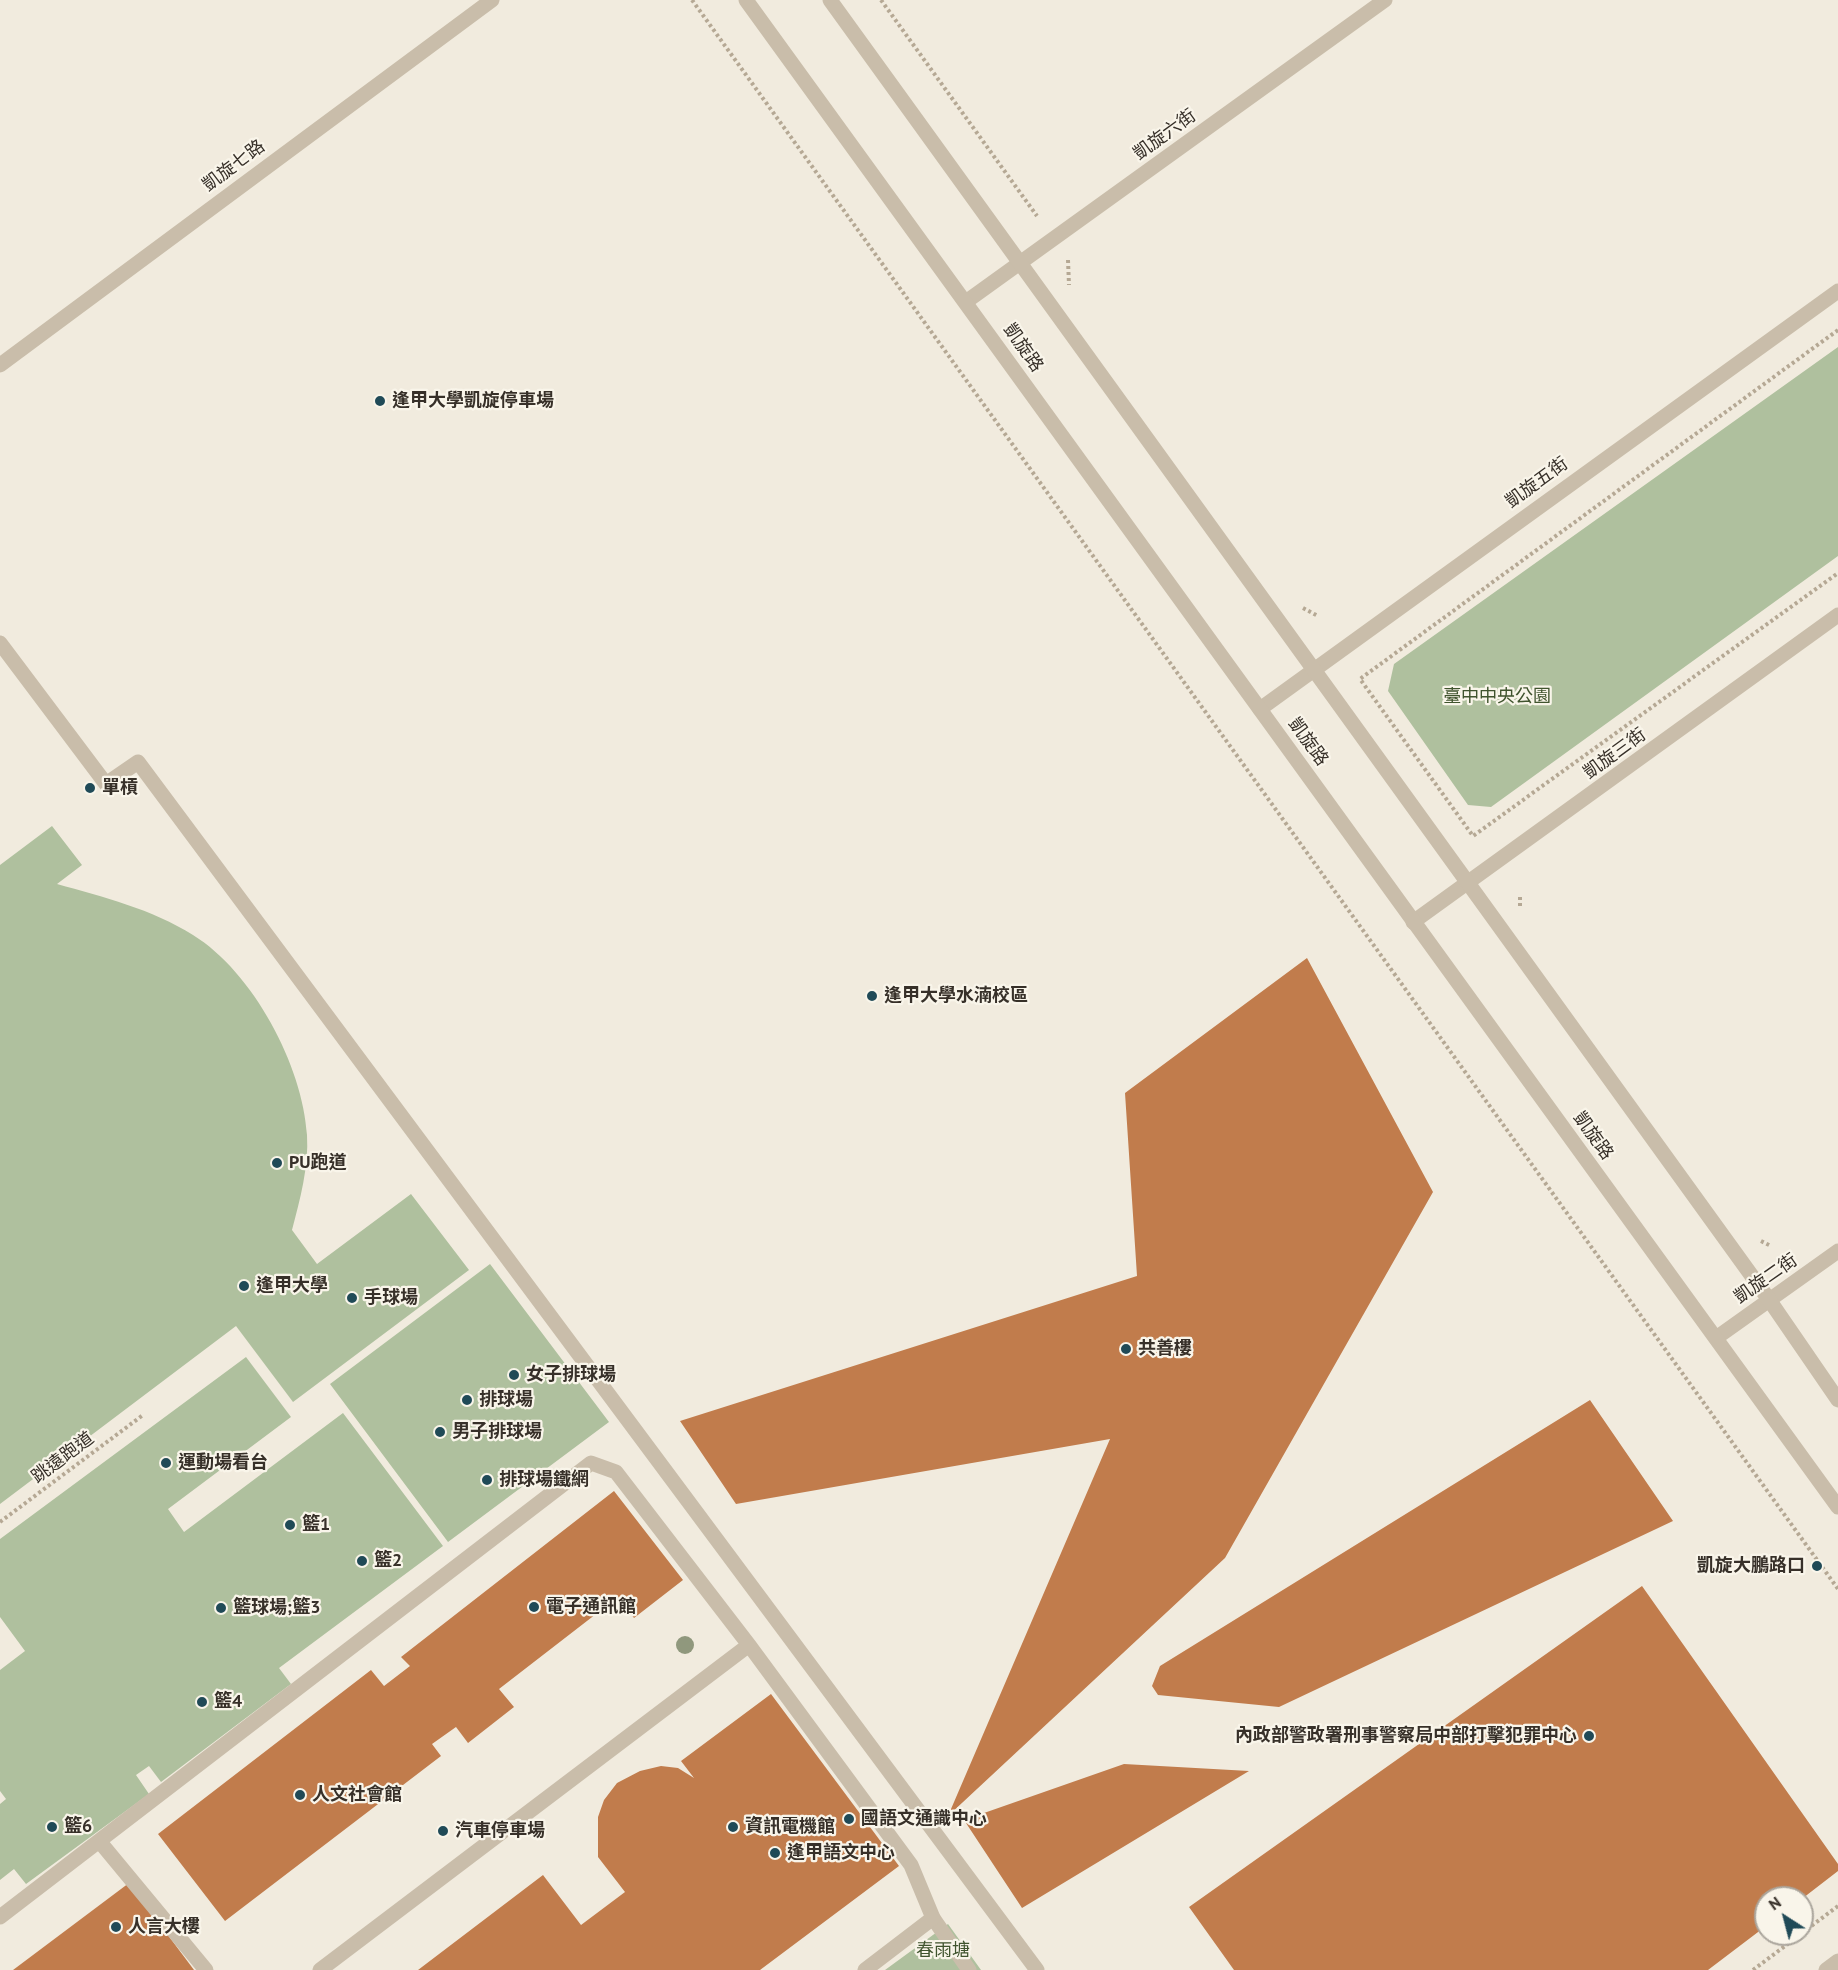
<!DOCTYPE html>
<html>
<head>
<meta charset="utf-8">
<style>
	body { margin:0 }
	#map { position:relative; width:1838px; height:1970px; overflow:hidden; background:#f1ebde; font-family:"PT Sans",sans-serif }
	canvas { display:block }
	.north { position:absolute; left:1754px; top:1886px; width:60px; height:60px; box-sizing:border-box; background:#f9f5ea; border:2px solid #aba69d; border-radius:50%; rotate:324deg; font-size:16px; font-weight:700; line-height:24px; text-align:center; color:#373029 }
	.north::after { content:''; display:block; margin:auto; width:21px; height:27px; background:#204a57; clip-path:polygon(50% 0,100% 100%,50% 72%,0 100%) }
</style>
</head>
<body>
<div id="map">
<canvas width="1838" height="1970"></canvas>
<div class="north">N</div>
</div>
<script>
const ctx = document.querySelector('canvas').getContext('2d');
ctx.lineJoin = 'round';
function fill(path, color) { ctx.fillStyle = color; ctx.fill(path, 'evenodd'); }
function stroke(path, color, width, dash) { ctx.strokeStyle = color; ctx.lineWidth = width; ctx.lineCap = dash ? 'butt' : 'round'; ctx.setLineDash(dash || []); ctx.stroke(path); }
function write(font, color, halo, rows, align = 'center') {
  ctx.font = font + ' "PT Sans","Noto Sans TC",sans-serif'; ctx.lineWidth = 4.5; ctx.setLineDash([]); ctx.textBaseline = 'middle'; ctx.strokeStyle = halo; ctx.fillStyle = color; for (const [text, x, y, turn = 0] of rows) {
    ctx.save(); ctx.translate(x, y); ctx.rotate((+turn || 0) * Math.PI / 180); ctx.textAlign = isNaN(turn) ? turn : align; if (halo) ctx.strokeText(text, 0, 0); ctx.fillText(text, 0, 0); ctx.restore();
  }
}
fill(new Path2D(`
	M1838 347V556L1491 807 1468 805 1388 691 1394 664Z
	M52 826 82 865 57 884C103 897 152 909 193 935 253 972 303 1066 307 1135 309 1166 300 1200 292 1230L317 1264 411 1194 469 1270 293 1402 236 1326 0 1504V865Z
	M490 1264 609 1422 448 1542 330 1384Z
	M246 1357 291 1417 168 1509 184 1532 343 1413 443 1546 279 1668 291 1684 161 1782 149 1766 136 1775 149 1794 26 1884 14 1869 0 1880V1804L6 1799 0 1791V1670L25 1651 0 1617V1539Z
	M948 1924 981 1970H885Z`), '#afc09e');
fill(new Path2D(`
	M1307 958 1433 1192 1225 1558 948 1816 1110 1439 736 1504 680 1421 1137 1276 1125 1093Z
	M1590 1400 1673 1521 1279 1707 1158 1695 1152 1686 1160 1666Z
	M614 1491 683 1580 634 1618 618 1597 499 1689 514 1707 468 1743 456 1727 432 1744 441 1756 225 1921 158 1834 371 1670 384 1686 410 1666 401 1657Z
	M1642 1586 1838 1864V1871L1803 1898H1766V1926L1708 1970H1234L1189 1907Z
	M771 1694 899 1866 760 1970H418L543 1875 581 1925 625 1892 598 1857V1817L604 1800 617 1783 640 1771 661 1766 678 1768 694 1778 681 1761Z
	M1124 1764 1249 1771 1022 1908 964 1820Z
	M129 1883 194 1970H13Z`), '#c17c4c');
stroke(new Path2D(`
	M692 0 1838 1589
	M881 0 1037 216
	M1068 260 1069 285
	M1838 330 1360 679 1473 836 1838 573
	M1303 608 1318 616
	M1520 897V908
	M1761 1241 1771 1246
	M0 1522 143 1415
	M1802 1933 1838 1906
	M1753 1970 1801 1934`), '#b5a894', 4, [3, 3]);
stroke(new Path2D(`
	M100 1842 206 1970
	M0 1917 591 1463 616 1472 749 1645 911 1865 933 1918 969 1970
	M320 1970 749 1645`), '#c9bdaa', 15);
stroke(new Path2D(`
	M0 643 106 784 138 762 1037 1970
	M865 1970 933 1918`), '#c9bdaa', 15);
stroke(new Path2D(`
	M967 301 1385 0
	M0 365 492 0
	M1260 709 1838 291
	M1413 922 1838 615
	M1716 1338 1838 1251
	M1826 1970 1838 1961`), '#c9bdaa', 15);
stroke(new Path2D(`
	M746 0 1838 1507
	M830 0 1770 1301 1838 1400`), '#c9bdaa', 15);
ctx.fillStyle = '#90987d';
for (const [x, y] of [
	[685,1645]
]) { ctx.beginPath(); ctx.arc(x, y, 9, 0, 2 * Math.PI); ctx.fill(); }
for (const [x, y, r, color] of [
	[380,401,6,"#204a57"],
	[90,788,6,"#204a57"],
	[872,996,6,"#204a57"],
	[277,1163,6,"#204a57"],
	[244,1286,6,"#204a57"],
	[352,1298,6,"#204a57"],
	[1126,1349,6,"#204a57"],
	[514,1375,6,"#204a57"],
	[467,1400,6,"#204a57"],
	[440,1432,6,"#204a57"],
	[166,1463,6,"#204a57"],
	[487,1480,6,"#204a57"],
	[290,1525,6,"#204a57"],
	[362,1561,6,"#204a57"],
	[1817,1566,6,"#204a57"],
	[534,1607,6,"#204a57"],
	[221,1608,6,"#204a57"],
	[202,1702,6,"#204a57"],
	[1589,1736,6,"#204a57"],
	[300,1795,6,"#204a57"],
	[849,1819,6,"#204a57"],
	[52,1827,6,"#204a57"],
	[733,1827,6,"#204a57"],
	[443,1831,6,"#204a57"],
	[775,1853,6,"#204a57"],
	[116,1927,6,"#204a57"]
]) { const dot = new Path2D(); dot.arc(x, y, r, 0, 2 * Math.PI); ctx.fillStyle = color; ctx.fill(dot); stroke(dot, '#f9f5ea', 2); }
write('18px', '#373029', '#f9f5ea', [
	["凱旋六街",1165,135,-36],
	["凱旋七路",234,166,-37],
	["凱旋路",1023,348,55],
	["凱旋五街",1537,483,-36],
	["凱旋路",1308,742,54],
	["凱旋三街",1615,754,-36],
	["凱旋路",1593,1136,54],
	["凱旋二街",1766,1279,-35],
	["跳遠跑道",63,1458,-37]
]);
write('bold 18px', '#373029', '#f9f5ea', [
	["逢甲大學凱旋停車場",392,401],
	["單槓",102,788],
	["逢甲大學水湳校區",884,996],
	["PU跑道",289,1163],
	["逢甲大學",256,1286],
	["手球場",364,1298],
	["共善樓",1138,1349],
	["女子排球場",526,1375],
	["排球場",479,1400],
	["男子排球場",452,1432],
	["運動場看台",178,1463],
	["排球場鐵網",499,1480],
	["籃1",302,1525],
	["籃2",374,1561],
	["凱旋大鵬路口",1805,1566,"right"],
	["電子通訊館",546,1607],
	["籃球場;籃3",233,1608],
	["籃4",214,1702],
	["內政部警政署刑事警察局中部打擊犯罪中心",1577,1736,"right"],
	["人文社會館",312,1795],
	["國語文通識中心",861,1819],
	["籃6",64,1827],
	["資訊電機館",745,1827],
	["汽車停車場",455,1831],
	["逢甲語文中心",787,1853],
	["人言大樓",128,1927]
], 'left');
write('18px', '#40542e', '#f9f5ea', [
	["臺中中央公園",1497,697],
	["春雨塘",943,1951]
]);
</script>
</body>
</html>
